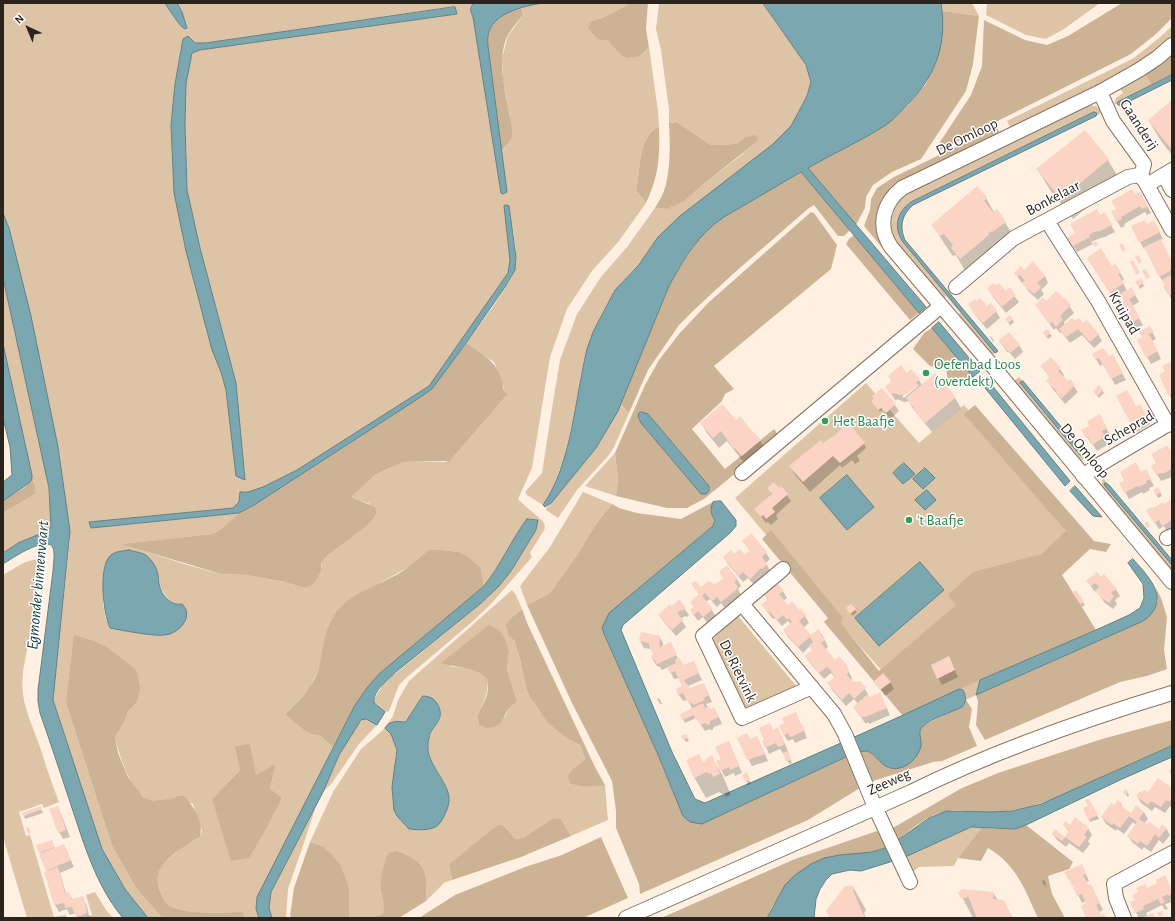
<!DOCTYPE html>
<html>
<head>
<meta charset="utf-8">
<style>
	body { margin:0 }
	#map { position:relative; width:1175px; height:921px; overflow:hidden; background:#fff0e1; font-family:"Alegreya Sans",sans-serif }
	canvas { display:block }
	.frame { position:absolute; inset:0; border:4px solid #2b241d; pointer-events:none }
	.north { position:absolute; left:8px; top:8px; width:40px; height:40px; -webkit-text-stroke:3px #fff; paint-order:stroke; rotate:316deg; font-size:11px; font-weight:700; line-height:16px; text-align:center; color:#2b241d }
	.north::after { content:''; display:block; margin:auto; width:14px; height:18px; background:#2b241d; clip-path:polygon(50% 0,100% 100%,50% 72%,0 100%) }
</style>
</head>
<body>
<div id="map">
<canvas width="1175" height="921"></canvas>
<div class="frame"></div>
<div class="north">N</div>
</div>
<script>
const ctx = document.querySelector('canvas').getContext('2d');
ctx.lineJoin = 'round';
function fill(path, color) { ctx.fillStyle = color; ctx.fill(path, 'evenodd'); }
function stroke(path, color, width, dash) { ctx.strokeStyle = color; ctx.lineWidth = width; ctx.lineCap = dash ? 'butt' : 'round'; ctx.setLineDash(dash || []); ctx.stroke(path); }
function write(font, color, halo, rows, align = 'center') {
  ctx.font = font + ' "Alegreya Sans",sans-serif'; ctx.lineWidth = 3; ctx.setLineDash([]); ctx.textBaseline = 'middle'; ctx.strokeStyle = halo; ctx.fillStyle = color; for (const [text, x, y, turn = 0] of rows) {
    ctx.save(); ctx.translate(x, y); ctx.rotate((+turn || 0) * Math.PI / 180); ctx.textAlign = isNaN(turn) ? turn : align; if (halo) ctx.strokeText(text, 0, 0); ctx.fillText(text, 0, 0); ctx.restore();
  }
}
fill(new Path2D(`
	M3 3H165L174 14 182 12 177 3H484L473 5 471 12 473 17 501 193 506 192 501 152 505 148 513 133 503 81 502 58 508 36 523 15 521 7 543 3H630C617 10 606 18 591 21L604 40C612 42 617 50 622 56H640L649 47 658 111 659 127C637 136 641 171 636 190L646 203 619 241 592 271 567 309 550 357 532 468 518 499C523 505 542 519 544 523 545 526 545 528 544 530L530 553 532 557 490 605 472 622 406 678 399 685 389 711 385 712 374 703V699L384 683 480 604 499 586 511 571 536 530 538 520 527 519C511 540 501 565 484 586L481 568 458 552 443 550H428L407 568 359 594 345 604 329 625 318 671 310 688 285 714 312 734 320 736 333 747 256 909 259 918H244L242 912C221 912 192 915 172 907 166 905 163 899 161 893 147 865 180 850 200 837L202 831 193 804 178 796C171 800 158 803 151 801 131 795 119 755 115 737L124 723 128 712 137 702 66 703 112 846 136 888 162 918H148L125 889 102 849 53 700 70 539 58 447 9 228 3 213ZM455 7 457 14 200 50 192 53 186 84 185 124 187 190 200 248 236 383 245 479 236 476 226 390 221 372 212 350 186 251 174 193 171 125 175 84 183 39 195 44 205 43ZM505 206H509C511 222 518 250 516 265 513 282 478 327 466 343L494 362 504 387V391L508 394 449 462H404L376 474 350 497 370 504 329 554 321 563 322 565C318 578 316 582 304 588L285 582 246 575 221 574 184 564 123 544 212 534 221 529 239 513 91 528 90 522 233 508 239 502 240 494 244 491 248 492 263 487 297 470 429 386 508 274 510 260ZM129 550 142 553 158 574 159 584 166 597 171 603 182 605 164 636 110 628 106 620 103 603 104 567 114 553ZM276 764 270 789 212 799 240 770 256 776Z
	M659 3H763L806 65 811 82 807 96 791 126 773 144 658 237 638 266 615 290 593 332 582 368 576 408 564 458 553 487 543 505 527 495 525 492 542 473 552 408 560 360 577 314 601 277 627 247 655 208 668 209 685 201 700 187 739 157 758 141 744 138 737 143 726 145H711L677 122 669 123V110L661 50 656 29Z
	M941 3H972L979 16 942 11Z
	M987 3H1100L1064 29 1046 39 1026 35 986 15Z
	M1172 26V39L1138 65 1011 129 1007 121 1134 58 1159 38Z
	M1145 74 1151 85 1114 105 1116 98 1123 93 1120 89Z
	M1088 105 1096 106 1103 112 1097 115V112H1094L911 202 906 206 899 217 903 242 995 353 990 357 958 316 960 313 946 296 944 298C929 282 913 267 901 249 898 245 894 241 892 236 887 220 893 204 905 194Z
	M3 278 49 488 51 527 49 530 18 543 3 553V513L36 492 35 485 32 479 3 344Z
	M1019 377 1023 381 1020 384 1080 455 1083 454V453L1087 457 1082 460H1079L1014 386V381Z
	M866 383 919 443 964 405 1076 531 883 672 858 644 735 498Z
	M621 405 629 413 614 447 609 455 577 490 558 518 546 510 547 507 596 448Z
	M615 453 618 480 616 496 585 486Z
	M1102 477 1109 485 1107 484H1105V486L1172 565V575L1100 486 1102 484Z
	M583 492 612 504 596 524 577 555 550 593 527 605 520 586 550 547Z
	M37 559C46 573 25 654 23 674 19 700 32 723 40 747 46 766 52 784 59 802L44 808 42 804 19 812 26 836 30 835 54 917 65 915 68 918H27L3 837V575L25 562Z
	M512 590 516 595 522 609 511 618 514 640 520 659 526 688 529 696 540 712 568 739 580 745 585 759 574 768 576 785H605L608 820 571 836 561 819 525 837 516 839 502 824 449 864 452 880 444 883 426 901C428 873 427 862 398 851L383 914 370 918H350L322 846 310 842 333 792 361 749 383 730 393 716 398 700 409 681ZM509 652 507 669 517 702 509 708 505 717 479 725 477 718C481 704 499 679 477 670 470 668 457 667 449 666ZM423 696 437 702 441 711 440 719 429 738 428 751 431 761 447 789 395 759 397 750 391 734 398 721 404 722Z
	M738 616 798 688 745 712 713 639Z
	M980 680 976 695 966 700 963 690 959 689Z
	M364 719 377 725 359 744 332 783 323 792 339 755 359 723Z
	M316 806 304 843 288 889 286 918H272L269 908 271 892Z
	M971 827 981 828 958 858 954 866 919 867 911 874 903 858Z
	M95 892 106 910 113 918H82L92 915 86 895Z`), '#dec4a7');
fill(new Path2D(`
	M630 3H648L646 29 649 47 640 56 628 58 622 56 608 41 598 39 588 28 591 21C606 18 617 10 630 3Z
	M1122 3H1172V18L1156 34 1131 54 940 150 938 145 971 95 982 66 984 20 1025 40 1047 45 1068 36Z
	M521 7 523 15C518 21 512 28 508 35 494 62 509 105 513 133L510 141 501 152 488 46C488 42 487 39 488 36 490 21 508 11 521 7Z
	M942 11 979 16 973 64 966 91 921 159 892 172 873 185 866 197 865 208 856 225 808 168 887 124 908 105 926 84 934 66 941 46Z
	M1172 53V75L1151 85 1145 74Z
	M677 122 711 145H726L737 143 744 138 755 135 757 137 758 141 700 187 685 201 668 209 655 208C658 202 662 197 664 191 671 169 670 145 669 123Z
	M659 127C660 156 659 176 646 203L636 190C641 171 637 136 659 127Z
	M997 127 1000 134 910 178 879 224 928 296 929 303 864 226 870 210 871 199 877 188 894 177Z
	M801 172 850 230 844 236H838L814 205 809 208 734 273 693 311 679 325 648 370 629 413 621 405 626 391 669 286 680 267 701 235 713 224 724 217Z
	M811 212 814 213 837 245 831 269 714 366 734 389 725 394 722 401 692 429 725 469 774 429 780 437 704 499 687 508H667L616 496 618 480 615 453 645 385 659 360 679 334 708 303ZM648 414 709 486V491L706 494H701L641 423 638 416Z
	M854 235 919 313 910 320 846 244 849 239Z
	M932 328 973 377 963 385 948 380 946 369 930 366 913 349 924 333Z
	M466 343C487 357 501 364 504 391L508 394 449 462 445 461 404 462 376 474 351 497 375 507 376 513 373 519 365 527 329 554 321 563C323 569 318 579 313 584 311 586 307 587 304 588L285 582 246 575 221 574 121 544 212 534 221 529 239 513 254 505 416 400 432 389Z
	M975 405 1094 541 1111 544 1106 552 1090 549 1062 575 1096 630 980 680 903 716 824 622 828 618 762 539 771 530 843 618 841 623 879 671 956 605 948 595 973 572 1042 554 1066 531 964 414Z
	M32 479 35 485 36 493 3 513V501L25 487Z
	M713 502 711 513 715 520 713 526 609 613 602 628 605 636 659 757 683 816 702 824 848 756 860 788 808 820 640 894 639 884 616 828V811L612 781 572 703 527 605 550 593 577 555 596 524 612 504 619 508 637 513 681 519Z
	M428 550H443L458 552 467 556 481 568 484 586 379 674 355 705 333 747 320 736 312 734 303 729 285 714C298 701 312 689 318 671 323 652 323 632 334 616 350 590 384 585 407 568 414 562 421 556 428 550Z
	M1156 588 1161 598 1167 617 1164 650 1167 669 1147 676 1120 682 985 740 976 725 978 702 976 695 1141 622 1158 602Z
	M522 609 528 625 595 767 605 785C593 786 581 788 570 783L568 776 574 768 585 759 580 745 568 739 548 723 529 696 526 688 520 659 514 640 509 636 506 625 511 618Z
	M489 625 499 630 505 639 509 652 507 669 517 702 509 708 500 724 494 727 487 728 479 725 477 717C480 707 489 697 488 685 488 667 455 668 441 663Z
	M74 635 94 641 107 647 135 669 138 675 140 689 137 702 128 712 124 723 115 737 118 753 128 777 143 797 152 801 171 799 178 796H184C194 806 204 823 200 837 181 849 147 865 161 893 163 899 166 905 172 907 192 915 221 912 243 912L244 918H162L136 888 112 846 66 703Z
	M966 700 972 709 969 727 977 746 942 761 933 762 873 781 868 775 858 753C860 753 862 751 864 751 877 750 884 779 907 764 916 758 921 748 920 738 920 733 920 730 922 726L964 705Z
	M1172 720V746L1058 797C1036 805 1015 812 992 812 979 813 957 809 946 811 927 815 911 830 896 841L891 829 962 788 998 773 1102 739Z
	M250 744 256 775 276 764 270 789 282 798 267 827 249 858 231 861 212 799 240 770 235 746Z
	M554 818 561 819 571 836 521 857 452 880 449 864 497 826 502 824 516 839 525 837Z
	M1026 825 1073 862 1069 869 1048 876 1052 894 1065 918H1038C1025 890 1017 865 988 848L981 861 958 858 981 828 1015 829Z
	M877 831 886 842 888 847 872 852 811 864 795 875 772 907 767 918H661L795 859Z
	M601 837 628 898 583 918H419L455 895 525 867 562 855Z
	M310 842 322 846 330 853 340 864 349 888V915L350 918H292L290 916 294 888Z
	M398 851C427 862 428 873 426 901L399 918H370L383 914C385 905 383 899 381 891 380 878 383 866 388 853Z`), '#cdb396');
const water = new Path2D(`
	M165 3H177L182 12 187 28 185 29C180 27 169 9 165 3Z
	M484 3H543C524 6 491 13 488 36 487 39 488 42 488 46L507 192 503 194 501 193 473 17C471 12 469 9 473 4Z
	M763 3H941C948 47 934 80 902 110 897 115 892 121 886 125 861 141 834 153 808 168L926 307 919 313 801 172 724 217C698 234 684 259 669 286L618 411 596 448 552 502 545 507 543 505C572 463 575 398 587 349L593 332 615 290 638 266 658 237 680 216 773 144 791 126 807 96 811 82 806 65Z
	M455 7 457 14 200 50 192 53 186 84 185 124 187 190 200 248 236 383 245 480 236 476 226 390 221 372 212 350 186 251 174 193 171 125 175 84 183 39 188 36 195 43H205Z
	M1172 75V80L1120 106 1117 104 1118 102Z
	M1094 112 1097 113 1096 116 913 205C902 215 899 226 905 240L998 351 995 353 903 242C893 227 897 212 911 202Z
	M506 205 509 206 516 257 515 270 505 287 466 343 432 389 416 400 254 505 239 513 91 528 89 522 233 508 239 502 240 492H248L263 487 297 470 429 386 508 273 510 260 504 206Z
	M3 213 9 228 31 316 58 447 70 531 53 700 102 849 125 889 148 918H123C96 886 84 844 71 805 61 775 51 744 40 713L38 701V690L53 571C53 565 56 552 52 546 43 537 11 559 3 564V553L18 543 49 530 51 527 49 488 3 278Z
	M939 322 980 371 973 377 932 328Z
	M3 344 32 475V479L29 483 3 501V482L12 475 10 447 3 418Z
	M1023 381 1083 453 1082 456 1080 455 1020 383Z
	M990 383 1070 481 1065 486 985 388Z
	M642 412 648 414 709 486V491L706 494H701L641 423 638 416 639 413Z
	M904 463 915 474 903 484 893 473Z
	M925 468 935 478 923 489 913 479Z
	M847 475 874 507 847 530 820 498Z
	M1105 483 1109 485 1172 560V565L1105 486Z
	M1075 486 1102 517 1093 516 1070 491Z
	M927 490 936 500 925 510 915 500Z
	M718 501H721L736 520V526L730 533 623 625 621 630 672 752 695 799 705 803C790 765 875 729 959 689L963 690C966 696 967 702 962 707 952 712 930 719 923 726 917 731 922 740 921 746 919 755 910 766 900 768 881 772 878 753 866 751 861 751 853 755 848 756L702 824 690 822 683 816 659 757 605 636 602 628 609 613 713 526 715 520C710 513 710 510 713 502Z
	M527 519 538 520 536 530 511 571 499 586 480 604 397 671C389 679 372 691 374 703L385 712 377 725 366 719 361 720 339 755 323 792 271 892 269 908 272 918H259L256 909 257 897 355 705 367 688 379 674 484 586C501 565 511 540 527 519Z
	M129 550C135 552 142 552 147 556 152 560 157 568 158 575 159 578 158 581 159 584 162 596 170 606 182 604 187 609 188 615 185 621 181 629 173 634 165 635 157 637 120 630 110 628 103 613 98 565 111 555 116 551 123 551 129 550Z
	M1133 559C1146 574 1168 595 1151 614 1149 617 1145 620 1141 622L976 695 980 680 1096 630 1129 615 1140 608 1144 598 1143 584 1128 563Z
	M920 562 944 590 879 646 855 618Z
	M423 696C430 696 435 699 438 705 446 720 432 725 429 738 428 741 428 746 428 750 430 767 450 785 449 800 449 806 446 812 443 818 437 832 422 830 409 829L397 816 394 810 392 787 397 750 391 734 385 728C389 721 397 721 405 722Z
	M1172 746V757L1120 780 1026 825 1015 829 971 827 903 858 861 871 850 870 832 874 826 880 820 889 816 899 814 918H767L785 885 795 875 811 864 824 858 840 855 872 852 888 847 929 818 946 811 991 812 1012 811 1041 804Z`);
fill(water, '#7ba8b0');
stroke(water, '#638084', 1);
fill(new Path2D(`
	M1172 101V155L1161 141 1149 121Z
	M1108 160 1120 180 1073 219 1050 190 1038 170Z
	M1140 193 1151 213 1147 215 1145 212 1124 224 1125 226 1121 228 1112 212Z
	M986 198 994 212 1005 222 1017 243 973 279 964 269 956 255 953 256 945 245 933 225Z
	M1104 213 1115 232 1105 237 1098 239 1091 242 1093 244 1077 252 1072 244 1100 216Z
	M1147 226 1157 227 1163 239 1160 240 1172 262V291L1168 293 1165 283H1164L1160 277 1145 248 1144 249 1140 242Z
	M1092 265 1112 267 1115 265 1124 279 1122 281 1127 291 1132 289 1139 302 1132 306 1143 325 1132 331 1118 306 1125 301 1121 294 1114 299Z
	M1024 271 1045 276 1048 283 1041 290 1044 294 1038 300 1028 291 1024 284 1027 279 1022 283 1015 273Z
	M1141 280 1144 286 1140 289 1137 282Z
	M1009 289 1019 302 1006 313 993 297 989 290 1006 292Z
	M1172 293V300L1169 295Z
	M1066 301 1074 313 1064 322 1065 325 1075 323 1083 325 1098 334 1102 341 1094 348 1082 335 1070 343 1061 332 1060 333 1056 328 1054 330 1040 311 1046 303Z
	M987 308 996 311 1000 318 987 329 980 321 974 313Z
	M1012 319 1014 322 1010 326 1008 322Z
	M1150 327 1156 339 1152 341 1161 359 1151 364 1138 341 1143 338Z
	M1047 330 1052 336 1048 339 1044 333Z
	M991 336 994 341 993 342 990 337Z
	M1000 342 1019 345 1023 352 1015 359 1009 352 1008 353Z
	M1093 354 1109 358 1112 356 1126 380 1115 385 1104 364 1100 366Z
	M1172 363V400L1160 376 1167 372Z
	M1042 367 1060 369 1064 375 1062 377 1067 383 1070 381 1078 392 1065 404 1052 388 1048 381 1050 378Z
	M907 374 919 380 922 385 955 398 961 408 932 432 913 409 909 401 904 402 897 399 896 401 886 387 892 382 889 376ZM918 384V386L904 398 902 396Z
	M1102 390 1104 393 1099 398 1096 394Z
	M1117 396 1136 407 1139 405 1150 424 1137 432Z
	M874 404 895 405 899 411 890 419 883 410 880 412Z
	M1099 415 1110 435 1105 438 1107 442V445L1097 451 1092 443 1091 444 1083 430 1091 426Z
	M736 421 760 440 766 451 748 466 741 459 727 441 719 448 707 433 701 423Z
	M864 443 866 448 857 456 860 461 855 464 852 460 842 468 840 465 810 492 796 476 790 466 823 444Z
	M1172 454V477L1161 481 1152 466Z
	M1136 464 1141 473 1146 471 1154 486 1149 488 1150 490 1143 494 1142 492 1129 499 1121 484 1126 481 1121 472Z
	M781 487 791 501 776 515 778 519 771 525 768 522 766 523 756 509 772 495 768 488 779 489Z
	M1158 488 1162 496 1158 498 1154 490Z
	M1172 500V529L1167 532 1164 526 1159 529 1148 511 1163 505Z
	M743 541 766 553 770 559 766 563 770 571 766 575 765 574 754 585 748 578 743 582 728 564 724 558 734 555 745 556 750 551Z
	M1101 578 1116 589 1120 596 1115 600 1117 604 1113 609 1105 603 1096 591 1095 592 1092 588 1088 581Z
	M737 579 741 586 738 589 741 595 740 597 725 608 721 603 717 607 710 599 706 602 716 616 707 623 703 617 698 621 691 611 695 608 699 595 697 591Z
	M783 591 787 598 783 601 788 606 799 611 800 610 805 616 809 623 803 628 811 637 822 634 828 647 825 650 834 661 846 666 852 678 851 681 865 689 870 698 883 700 890 715 869 724 868 722 866 724 854 708 858 704 854 699 846 706 832 690 829 683 835 678 831 673 824 679 810 663 806 657 813 651 810 646 803 653 788 637 784 630 791 625 788 621 782 626 775 618 773 619 762 605 768 600 764 594Z
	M1076 591 1085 605 1082 607 1073 593Z
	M679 601 689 615 687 617 685 616 681 619 686 627 676 636 663 621 659 615Z
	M855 610 857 612 853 616 849 611Z
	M642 633 659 636 663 643V646L674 650 678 659 684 666 693 662 702 680 688 686 690 689 707 691 712 702 706 704 710 710 718 715 722 724 714 727 712 731 710 729 705 731 696 718 685 723 681 715 693 709 687 700 683 701 679 695 677 690 684 687 679 678 674 679 668 667 662 670 660 667 657 666 653 660 654 654 652 649 644 648 640 641Z
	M952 664 958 677 942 685 938 678Z
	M875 682H890L894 689 885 696Z
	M659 698 662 704H660L657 699Z
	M802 725 807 738 795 743 793 739 788 741 784 735Z
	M778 729 788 751 787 752 792 763 789 764 784 753H783L780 749 769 754 766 747 773 731Z
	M685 735 689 741 686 742 683 737Z
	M738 738 750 740 760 743 768 761 752 766Z
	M732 749 742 773 735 776 734 773 725 777 717 762 722 759Z
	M711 757 722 774 731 795 726 797 724 794H722L719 792 706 798 694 777 703 763Z
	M744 775 748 777 751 784 748 785Z
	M1126 790 1129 795 1128 797 1124 793Z
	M1172 790V808L1170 806 1165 813 1155 807 1152 811 1141 803 1137 796Z
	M1088 800 1099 819 1090 822 1089 819Z
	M1121 804 1124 809 1131 814 1144 812 1148 819 1144 824 1159 830 1166 828 1170 835 1163 844 1159 840 1151 852 1144 847 1142 850 1132 842 1128 836 1136 825 1133 822 1124 834 1117 829 1116 831 1106 824 1102 817 1114 806Z
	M40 807 43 813 25 819 24 816Z
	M58 807 61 814 70 837 63 839 59 832Z
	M1064 825 1088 828 1092 835 1088 841 1090 844 1083 853 1069 843 1066 847 1057 840 1053 834 1055 831 1065 838 1069 832Z
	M53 844 55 849 64 845 74 867 60 873 66 893H68L73 900 82 897 86 904 90 918H78L76 913 70 915 67 909 59 912 55 905 45 873 48 872 40 853Z
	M1082 865 1089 881 1086 882 1088 886 1094 892 1103 910 1099 912 1101 916 1105 918H1087V904L1086 901 1082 903 1072 883 1067 877Z
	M1044 880 1046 883 1045 887 1042 881Z
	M853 887 865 908 866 910 864 913 866 918H831Z
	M1147 889 1172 891V902L1165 904 1168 909 1165 910 1162 905 1146 913 1148 917 1154 918H1139L1131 903 1136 901Z
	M960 893H993L998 900 1003 901 1013 918H973Z`), '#0003');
fill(new Path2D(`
	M1172 100V150L1148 120Z
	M1085 130 1109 159 1061 199 1036 169Z
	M977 186 987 197 984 201 993 212 997 209 1006 222 992 232 991 231 988 234 989 235 960 259 951 248 953 245 944 234 940 236 931 225Z
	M1132 189 1135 194 1140 192 1148 206 1142 209 1140 206 1121 217 1122 219 1116 222 1111 211 1116 209 1111 201 1118 197 1117 194 1119 197Z
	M1097 209 1100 215 1105 212 1112 225 1098 232 1097 231 1094 232 1089 235 1090 237 1073 246 1067 238 1075 233 1070 224Z
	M1144 220 1147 224 1153 221 1158 226 1160 232 1139 243 1131 226Z
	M1161 239 1172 262V270L1159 277 1144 247Z
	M1096 241 1098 245 1095 247 1093 243Z
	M1122 243 1126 250 1123 252 1119 245Z
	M1101 248 1112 266 1115 264 1121 272 1118 274 1124 283 1110 293 1087 258Z
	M1139 255 1142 262 1139 264 1135 257Z
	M1133 260 1140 273 1136 275 1130 262Z
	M1033 261 1045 276 1037 283 1041 287 1034 294 1022 284 1025 281 1020 275 1017 277 1014 273 1021 266 1024 270Z
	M1146 269 1150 277 1146 279 1142 271Z
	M1171 275 1172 292 1168 295 1163 286 1165 285 1162 280Z
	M1141 278 1144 283 1138 286 1135 282Z
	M994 283 996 285 999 283 1006 291 1010 287 1016 295 1002 307 988 290 987 288Z
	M1132 287 1136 295 1129 299 1140 318 1127 325 1117 305 1124 301 1120 294Z
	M1056 291 1058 292 1063 298 1066 299 1071 305 1060 316 1063 319 1056 327 1052 322 1050 324 1035 305 1043 297 1046 301Z
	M980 298 987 306 991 303 997 311 983 323 972 311 968 304 975 299 977 301Z
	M1010 315 1013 319 1008 323 1005 319Z
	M1072 318 1075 321 1079 318 1083 323 1087 320 1099 334 1090 342 1078 329 1066 337 1059 329Z
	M1150 326 1154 332 1149 334 1158 351 1146 358 1137 340 1142 337 1139 332Z
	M1047 329 1051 332 1046 337 1043 333Z
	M1009 332 1020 345 1010 353 999 342 1000 341 999 340Z
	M1103 348 1109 356 1113 354 1123 373 1111 379 1099 358 1095 360 1092 354Z
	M1051 357 1061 368 1058 371 1068 381 1070 379 1075 385 1062 398H1061L1056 392 1057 391 1046 381 1050 377 1040 366Z
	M1172 361V368L1171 369 1172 371V395L1171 396 1170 394 1168 395 1159 375 1165 371 1162 366Z
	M901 365 907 373 911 369 920 379 916 383 918 385 907 394 900 395 893 393 891 395 885 387 892 381 888 376Z
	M935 373 956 397 925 423 913 409 914 408 906 398Z
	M1099 385 1103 390 1097 396 1093 391Z
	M882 388 896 404 886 413 881 408 878 410 871 401 874 399 872 396Z
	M1127 390 1136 406 1140 404 1147 417 1132 426 1116 396Z
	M722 404 736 420 740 416 753 432H754L761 440 742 456 735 448 734 449 721 431 713 438 700 423Z
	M1100 414 1107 428 1102 431 1104 435 1103 438 1092 445 1088 437 1086 438 1081 430 1089 426 1087 421Z
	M848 422 865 443 840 463 833 456 803 482 789 466 821 440 823 443 830 438 834 436Z
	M1166 446H1168L1172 453V469L1162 474 1161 473 1156 475 1151 466 1156 463 1151 454Z
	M1136 462 1141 472 1146 469 1151 479 1146 481 1147 483 1138 487 1137 486 1124 493 1119 483 1124 481 1120 472Z
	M774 482 779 488 781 486 788 494 772 508 775 512 766 519 763 515 761 517 754 509 772 494 767 488Z
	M1158 487 1161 492 1156 495 1153 490Z
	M1172 499V520L1162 526 1159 520 1154 523 1146 510 1152 507 1153 508 1163 502 1164 504Z
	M1147 521 1150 526 1147 528 1144 524Z
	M751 533 767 552 762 557 767 564 762 569 761 568 750 579 743 572 739 576 723 557 731 550 734 554 740 549 745 555 750 550 742 541Z
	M727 565 738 579 734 582 738 587 736 590 721 602 717 597 712 601 705 593 702 596 713 609 703 617 698 611 694 615 690 610 694 607 690 602 699 594 691 584 695 581 701 587 708 581H710L714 585 723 578 720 574V571Z
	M1097 572 1101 577 1104 574 1117 589 1111 593 1114 596 1109 603 1100 597 1095 591 1099 587 1095 583 1091 586 1086 581Z
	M776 582 784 591 779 594 788 605 792 601 799 610 800 608 806 615 799 621 804 627 811 635 818 629 822 634 821 635 825 640 821 643 835 660 839 656 847 665 849 671 847 675 853 682 860 681 866 688 854 699 849 693 842 700 827 683 835 677 831 671 827 667 819 673 805 656 812 650 809 646 813 642 810 637 798 647 783 630 792 622 789 618 787 620 783 615 777 620 770 612 769 613 761 605 768 599 763 593Z
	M1076 590 1084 602 1080 604 1072 592Z
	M679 599 686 608 682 611 681 610 677 613 683 620 672 630 658 615 670 604 672 606Z
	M851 604 856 609 850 614 846 608Z
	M641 632 660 636 659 647 671 642 677 655 657 664 655 660H652L651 657 653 654 649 646V643L639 641Z
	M949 656 955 670 937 679 931 665Z
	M679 657 683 665 694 661 699 673 684 680 686 684H688L690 688 704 683 709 695 703 698 705 700 693 705 692 703 689 704 683 693 678 695 676 689 682 686 675 671 670 673 667 667 676 663 675 660Z
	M883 673 891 682 880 690 873 682Z
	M880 692 887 708 865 717 864 716 862 718 853 707 868 694 870 697Z
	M703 703 705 708 709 706 710 709 714 707 719 717 710 721V724L708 725 705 723 700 725 697 719H695L694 715 682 720 680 714Z
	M796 712 801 724H802L804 731 790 737 788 733 783 735 779 726 784 723 782 718Z
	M770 723 773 730 778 727 785 744 778 747 776 743 765 748 762 741 764 740 759 728Z
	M747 733 750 739 757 736 765 754 747 760 737 738Z
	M686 734 688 737 683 740 681 736Z
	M729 741 739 766 730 770 729 767 720 771 716 761 721 759 715 747Z
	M788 751 791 759 786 762 783 753Z
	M699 754 703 762 706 761 705 759 712 755 720 774 713 777 711 773 709 774 707 772 694 778 686 760Z
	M1172 768V777L1169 770Z
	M747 772 750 780 746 782 742 775Z
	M1158 778 1172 788V798L1169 802 1166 800 1161 807 1151 801 1148 805 1136 796 1139 792H1141L1145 790 1148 792Z
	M1125 789 1128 791 1126 795 1123 793Z
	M1089 799 1098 815 1088 820 1083 808 1088 806 1085 800Z
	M1118 800 1122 803 1120 805 1131 813 1136 805 1144 812 1139 819 1147 824 1148 821 1159 829 1162 824 1167 828 1159 838 1155 834 1147 846 1140 841 1138 844 1127 836 1137 822 1129 816 1120 828 1113 823 1112 825 1101 817 1111 803 1114 805Z
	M41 806 42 809 23 816 21 813Z
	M58 806 66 830 58 833 49 809Z
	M1075 817 1089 828 1084 835 1087 837 1079 847 1065 837 1062 841 1052 834 1055 829 1065 837 1069 830 1063 825 1065 821 1070 825Z
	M29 827 31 833 28 834 26 828Z
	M52 840 55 847 39 853 36 845Z
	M64 844 71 860 46 871 39 854Z
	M1082 864 1086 874 1083 875 1088 885 1091 884 1100 903 1096 905 1101 915 1104 914 1106 918H1086L1081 906 1086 903 1082 894 1077 896 1068 877H1067L1064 872Z
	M58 867 65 893 69 892 71 899 83 896 86 906 87 913 76 917 72 907 65 908 64 903 54 905 44 872Z
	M1165 875 1172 891V894L1168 896V894L1162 897 1165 902 1161 904 1158 899 1143 906 1144 909 1135 913 1130 902 1135 900 1132 895 1138 892 1136 888 1145 884 1147 888 1157 883 1156 880Z
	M845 886H853L854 889 853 891 865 918H830L826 911Z
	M962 889 994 892 993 899 1004 900 1012 918H977L968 896 966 898H961L958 893Z
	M1162 911 1163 915 1159 917 1157 913Z
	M1153 913 1155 918H1142Z`), '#fbd4c5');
const minor = new Path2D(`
	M1172 45 1157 58 1139 70 1100 92 902 188C883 203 877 226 891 247L995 369 1172 582
	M1100 92 1113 121 1144 164 1141 177
	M1164 175 1172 190
	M1147 185 1172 230
	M1047 221 1098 301 1168 425
	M956 287 1014 238 1128 177 1139 175 1144 180 1147 185 1172 170
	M742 473 941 306
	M1083 476 1097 466 1172 422
	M1167 538 1172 536
	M783 569 703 636 742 718 812 687
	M742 604 834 714 845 734 875 807 910 882
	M626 918 911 792C994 751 1083 720 1172 693
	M1124 918 1116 898 1114 884 1172 853`);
stroke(minor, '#857665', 16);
stroke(minor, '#fff', 14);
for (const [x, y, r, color] of [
	[926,373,4,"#2e9e5b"],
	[825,421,4,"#2e9e5b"],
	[909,520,4,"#2e9e5b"]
]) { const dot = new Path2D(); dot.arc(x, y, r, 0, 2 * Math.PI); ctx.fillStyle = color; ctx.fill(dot); stroke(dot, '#fff', 1.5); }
write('15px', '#2b241d', '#fff', [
	["Gaanderij",1139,125,57],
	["De Omloop",967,137,-26],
	["Bonkelaar",1053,198,-28],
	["Kruipad",1124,313,60],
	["Scheprad",1129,428,-30],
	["De Omloop",1085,451,50],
	["De Rietvink",738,671,64],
	["Zeeweg",889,782,-24]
]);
write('15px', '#27864d', '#fff', [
	["Oefenbad Loos",934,364],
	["(overdekt)",934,381],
	["Het Baafje",833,421],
	["'t Baafje",917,520]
], 'left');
write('italic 16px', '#113c43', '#fff', [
	["Egmonder binnenvaart",38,585,-85]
]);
</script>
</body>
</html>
